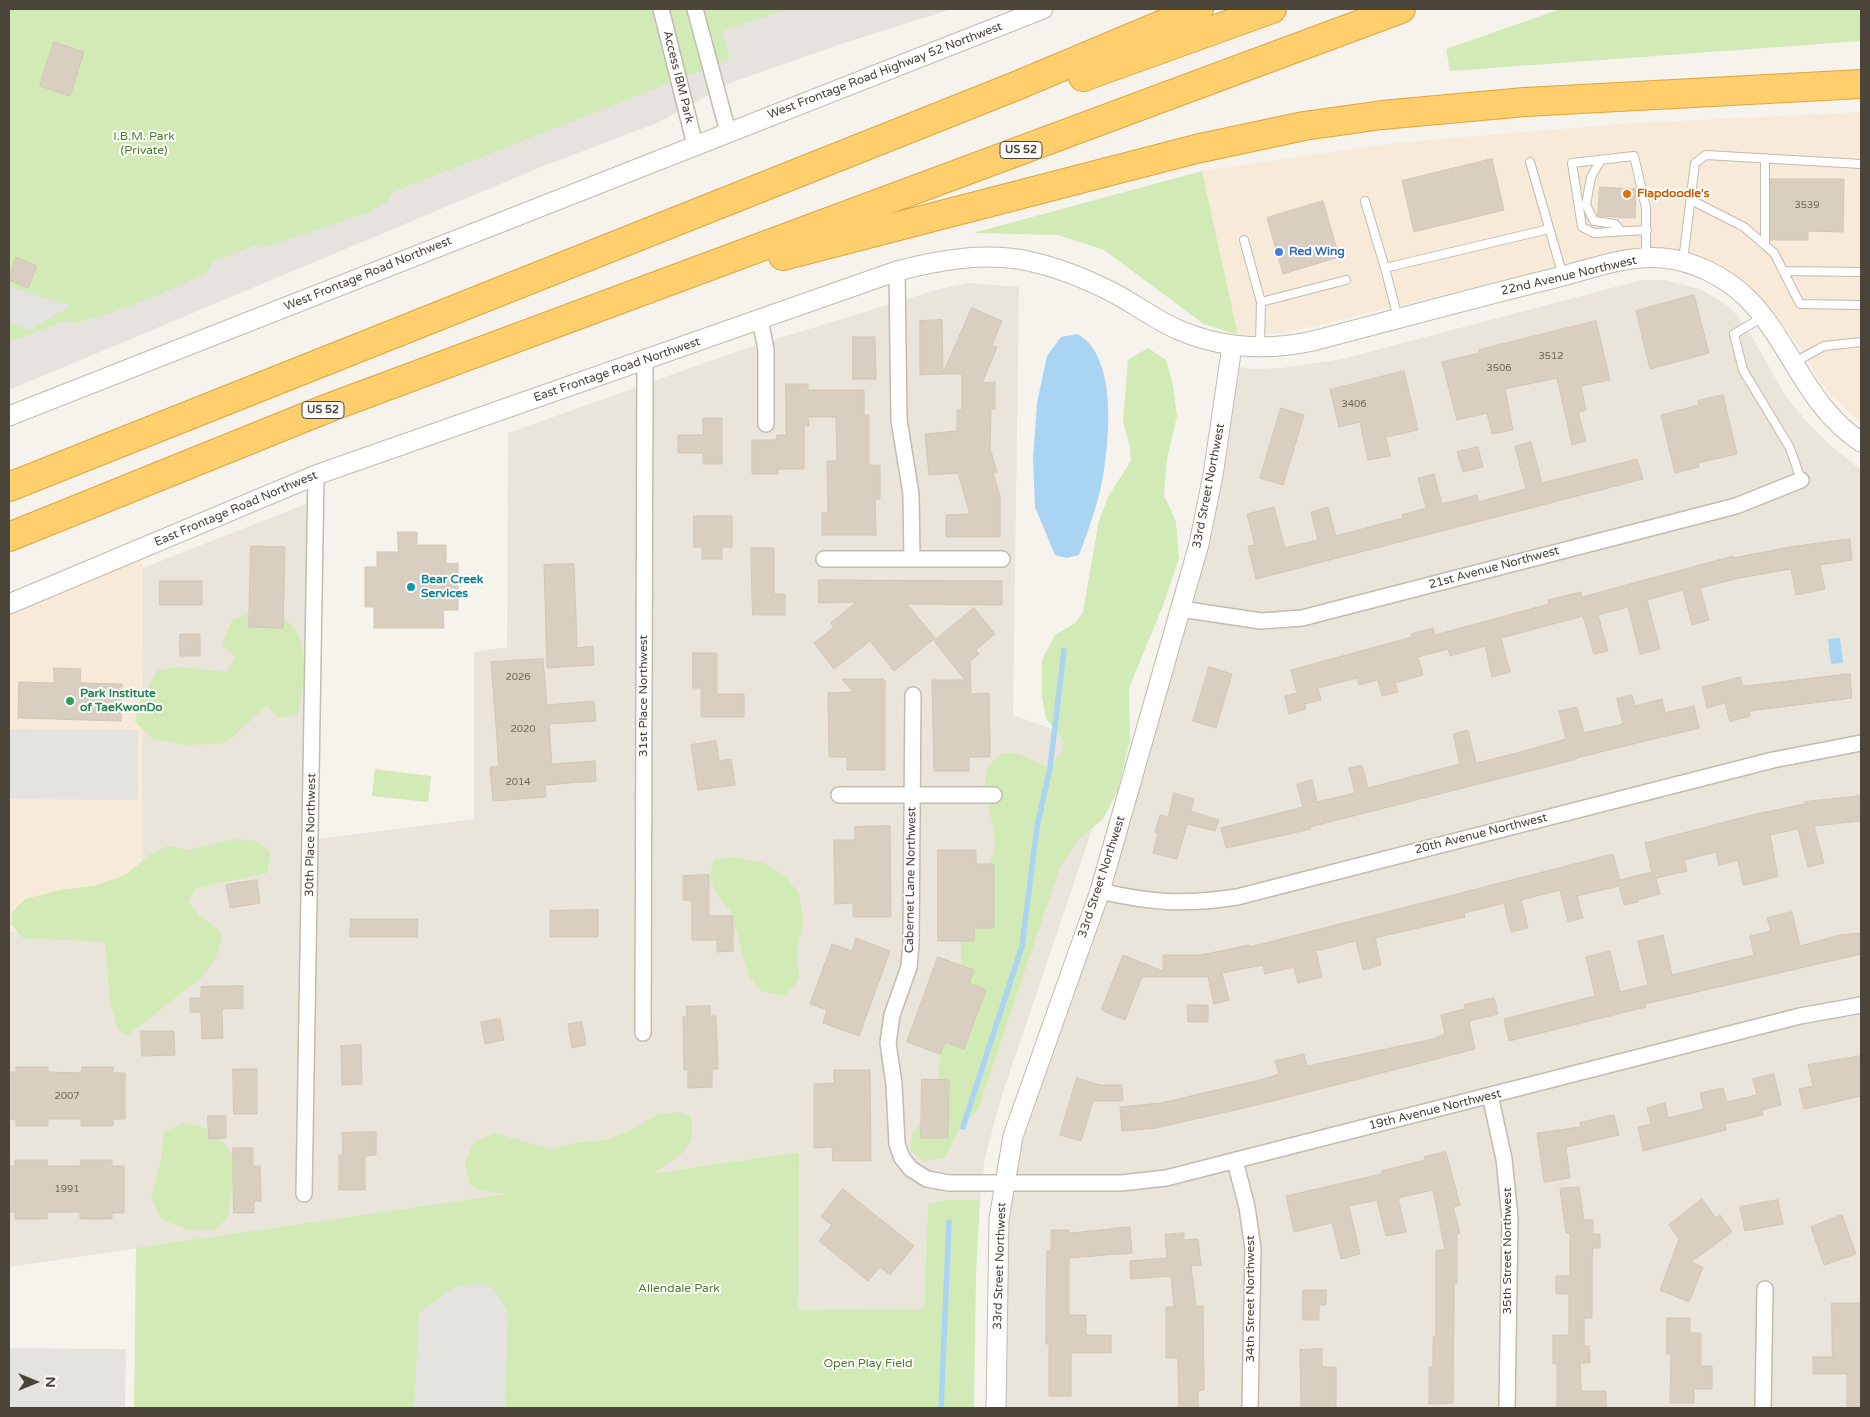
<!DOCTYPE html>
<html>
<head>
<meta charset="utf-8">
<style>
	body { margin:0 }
	#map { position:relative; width:1870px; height:1417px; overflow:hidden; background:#f6f3ec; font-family:"Varela Round",sans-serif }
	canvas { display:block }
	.frame { position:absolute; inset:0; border:10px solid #4b4439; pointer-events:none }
	.north { position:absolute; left:10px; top:1357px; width:50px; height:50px; -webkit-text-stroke:4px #fff; paint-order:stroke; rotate:90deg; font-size:14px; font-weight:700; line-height:20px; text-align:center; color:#4b4439 }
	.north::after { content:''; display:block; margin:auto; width:18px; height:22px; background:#4b4439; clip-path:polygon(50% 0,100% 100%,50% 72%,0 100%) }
</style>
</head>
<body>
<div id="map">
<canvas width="1870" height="1417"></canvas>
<div class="frame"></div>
<div class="north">N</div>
</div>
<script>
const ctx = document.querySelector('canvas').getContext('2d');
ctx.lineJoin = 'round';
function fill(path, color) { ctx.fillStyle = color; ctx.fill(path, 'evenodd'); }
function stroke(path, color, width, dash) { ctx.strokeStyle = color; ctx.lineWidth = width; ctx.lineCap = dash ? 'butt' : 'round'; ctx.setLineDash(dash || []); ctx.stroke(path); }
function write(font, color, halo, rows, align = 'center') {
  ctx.font = font + ' "Varela Round",sans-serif'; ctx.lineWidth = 4; ctx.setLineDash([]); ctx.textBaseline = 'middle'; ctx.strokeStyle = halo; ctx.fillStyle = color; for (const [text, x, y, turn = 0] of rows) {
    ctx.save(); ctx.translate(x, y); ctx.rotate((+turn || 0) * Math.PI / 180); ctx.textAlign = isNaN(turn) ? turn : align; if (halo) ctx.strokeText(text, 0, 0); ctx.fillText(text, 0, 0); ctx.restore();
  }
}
fill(new Path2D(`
	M1642 280H1664L1700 289 1724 303 1735 313 1748 330 1785 395 1807 422 1832 447 1861 470V1408H996L1004 1183 1181 609 1230 366 1252 369 1282 368 1342 359Z
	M968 283 1019 287 1013 715 1118 753 1001 1098 985 1158 980 1200H946L928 1205 924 1310H798V1152L9 1267V932H141L143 568 316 500 311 840 474 819V652L507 647 508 433 744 349 936 290Z`), '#eae5da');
fill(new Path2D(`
	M1861 112V422L1830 395 1787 329 1754 291 1721 264 1682 252 1590 259 1293 331 1261 336 1238 335 1202 171 1395 143 1619 124Z
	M143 548 141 932H9V604Z`), '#f7ead8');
fill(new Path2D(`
	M9 9H952L841 44 730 83 657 123 541 167 9 390Z`), '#e6e2dd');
fill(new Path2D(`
	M9 9H789L722 31 730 59 393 192 388 201 369 212 275 244 263 247 258 244 212 262 207 273 160 294 99 317 74 323 64 321 9 342Z
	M1561 9H1861V41L1450 71 1446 49Z
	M1202 171 1238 335 1204 324 1104 250 1058 235 973 233Z
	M1148 348 1166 360 1173 385 1177 416 1167 459 1164 495 1176 522 1179 558 1164 603 1129 688 1130 740 1118 790 1103 819 1080 838 1060 867 978 1109 958 1131 945 1158 923 1161 910 1150 913 1132 930 1114 937 1095 940 1054 950 1029 961 980V926L987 878 995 843 985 781 987 768 1000 754 1016 753 1050 768 1061 753 1064 741 1046 719 1042 696V660L1055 635 1074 624 1083 612 1099 520 1109 495 1131 461 1130 447 1123 422 1128 360Z
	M254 612C314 612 308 671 298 714L279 718 267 705 226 743 189 745 153 739 135 722 140 700 158 670 182 667 227 672 235 658 222 644 232 620Z
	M375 769 431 776 428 802 372 796Z
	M235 839 258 841 271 853 267 873 196 888 188 902 202 918 223 933 216 958 201 978 128 1035 118 1030 110 1003 105 942 23 938 11 924 12 912 25 899 61 890 94 886 125 875 151 854 168 846 188 850Z
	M733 857 764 863 787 878 799 894 803 922 797 951 799 979 785 996 761 991 749 976 731 912 715 892 710 877 714 860Z
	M678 1112 691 1117C698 1152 677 1154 655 1173L799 1152 798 1310 924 1309 928 1204 946 1200H980L976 1273 974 1408H134L136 1248 507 1194 482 1191 470 1185 465 1163 475 1141 496 1133 550 1149 582 1142 606 1140 629 1131 659 1114Z
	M184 1123C216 1128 219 1136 237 1162L228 1216 216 1230H189L161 1219 151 1197 160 1164 164 1132Z`), '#d2eab5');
fill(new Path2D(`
	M9 286 70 306 29 330 9 323Z
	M9 729 138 730V800L9 799Z
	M471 1284 487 1285 494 1289 508 1313 505 1408H414L419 1313 453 1288Z
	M9 1348 126 1349 125 1408H9Z`), '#e5e3e0');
fill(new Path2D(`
	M1077 334C1116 354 1110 433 1104 470 1100 499 1089 528 1079 555L1067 558 1055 555 1035 507 1033 459 1037 403 1047 356 1061 337Z
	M1840 638 1843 663 1831 664 1828 639Z`), '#a9d4f2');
stroke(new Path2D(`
	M963 1127 1022 946 1037 827 1050 768 1064 650
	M941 1408 949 1222`), '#a9d4f2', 5.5);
const building = new Path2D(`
	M54 42 84 52 70 96 40 86Z
	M1492 159 1504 210 1414 232 1402 181Z
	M1771 179H1844L1843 232 1808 231V240H1771Z
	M1600 187 1636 189 1635 218 1598 216Z
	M1323 201 1339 257 1283 274 1267 218Z
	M16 257 37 266 28 288 9 280Z
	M1694 295 1709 353 1650 369 1636 311Z
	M972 308 1002 321 992 345 997 347 982 383 995 382V409H991L990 448 997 472 993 473 1000 496V537H946V515L970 514 958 473 929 475 925 434 957 431V410H962V374H943Z
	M942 320 943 374 920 375V321Z
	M1596 321 1610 380 1581 386 1586 410 1578 412 1586 441 1572 445 1557 378 1505 389 1513 430 1492 434 1487 413 1457 420 1442 362 1479 353V350Z
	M853 337H875L876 379H853Z
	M1404 371 1418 430 1386 437 1390 456 1368 460 1360 422 1339 427 1330 390Z
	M786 384H808V390H864V415H869V465H880V499H875L876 535H822V513H828L827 461H837L836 417H808L809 426H804V469H778V474H752V440H776L777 435H786Z
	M1723 395 1737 454 1698 463 1699 467 1675 473 1661 415 1699 405 1698 401Z
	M1281 408 1304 415 1283 485 1260 478Z
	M703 418H722V464H703V453H678V435H703Z
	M1531 442 1542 483 1637 459 1643 479 1256 579 1248 546 1255 545 1247 514 1274 507 1285 548 1318 540 1311 512 1328 507 1336 536 1403 518 1402 515 1426 508 1418 478 1434 474 1442 504 1477 495 1478 502 1526 489 1515 447Z
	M1478 447 1483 467 1463 472 1457 452Z
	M694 516H732V547H722V559H702V547H694Z
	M398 532H417V545H446V564L458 563V610H443L444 628H374V607H365V567H377V552H398Z
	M1850 539 1852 560 1820 565 1825 589 1796 595 1791 569 1739 578 1700 588 1709 620 1692 625 1683 590 1647 600 1660 649 1640 654 1628 607 1598 615 1608 651 1594 654 1583 616 1501 638 1510 672 1492 677 1485 646 1450 656 1448 649 1418 657 1423 675 1395 683 1398 692 1382 696 1378 680 1359 685 1357 678 1318 688 1321 700 1305 704 1306 709 1289 714 1285 696 1297 693 1291 670 1412 637 1411 634 1433 628 1435 635 1549 604 1548 600 1581 592 1582 597 1733 556V558L1790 547Z
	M251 546 285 547 283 628 249 627Z
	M751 548H774V594H785V615H753Z
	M574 564 577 648 593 646 594 665 547 668 544 565Z
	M819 580 1002 581V605L907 604 935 638 894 671 870 641 834 669 814 643 834 627 831 623 856 602 819 603Z
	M160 581H202V605H160Z
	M974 608 995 634 976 650 979 654 970 661 971 694 989 693 990 757H969V771H934L932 680H965L934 641Z
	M180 634H200V656H180Z
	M693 653H717V694H744V717H701V688H693Z
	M543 659 547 705 594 701 596 721 549 724 552 764 595 761 596 781 545 785 546 797 493 801 490 767 499 766 491 662Z
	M1209 667 1232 674 1216 728 1193 721Z
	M54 668 81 669 80 683 122 684 121 721 18 718 19 682 54 683Z
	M1850 674 1852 698 1749 711 1750 716 1730 722 1725 703 1707 708 1702 687 1740 677 1743 686Z
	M842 679H884L881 681H885V770H847V757H829L828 693 853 692Z
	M1632 695 1635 706 1662 699 1665 713 1694 706 1699 728 1576 758 1577 759 1310 827 1311 829 1226 848 1221 828 1303 807 1297 784 1312 780 1317 802 1355 793 1349 768 1362 765 1368 788 1460 764 1453 734 1468 730 1476 763 1517 753 1566 739 1559 711 1577 707 1584 733 1623 724 1617 699Z
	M716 741 719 761 731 759 735 785 698 790 691 745Z
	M1174 793 1194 799 1191 811 1219 820 1215 831 1187 824 1177 859 1153 853 1158 833 1155 832 1160 815 1168 817Z
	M1861 796V821L1814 826 1824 863 1808 867 1798 829 1770 835 1778 876 1758 882 1743 885 1738 860 1719 865 1716 852 1684 860 1687 871 1656 878 1660 894 1638 900V902L1624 905 1619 886 1577 896 1583 918 1568 922 1560 890 1521 900 1528 928 1511 932 1504 903 1464 913 1465 917 1375 938 1381 965 1363 970 1356 941 1316 951 1322 977 1298 983 1294 967 1265 974 1263 965 1222 973 1229 1000 1214 1004 1208 977H1142L1125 1020 1101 1010 1123 955 1163 971V955H1201L1249 945 1250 947 1613 854 1620 880 1652 872 1645 843 1756 814 1805 804V802Z
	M890 826 891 917H853V903L835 904 834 840H855V827Z
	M938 850H976V864H994V928H974V941H938Z
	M709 875V916H733V951L717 952V940H692V900H683V876Z
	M257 880 260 903 230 908 226 885Z
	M598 910V937H550V911Z
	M1792 912 1800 946 1840 935 1861 933V954L1645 1004 1646 1007 1509 1041 1504 1019 1595 996 1586 957 1610 951 1620 992 1648 985 1638 941 1663 935 1672 975 1754 955 1750 936 1771 931 1767 918Z
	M351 919H418L417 937H350Z
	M856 938 890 951 859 1036 823 1023 827 1010 810 1004 832 944 852 951Z
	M938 957 974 970 969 983 986 990 964 1049 945 1042 940 1054 907 1042Z
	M243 986V1008L222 1009 223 1038 202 1039 201 1012H190V998H201V987Z
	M1494 998 1498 1014 1469 1021 1475 1049 1269 1102 1157 1128 1122 1131 1120 1107 1161 1103 1264 1079 1279 1074 1275 1061 1304 1054 1307 1066 1433 1039 1445 1034 1441 1015 1465 1009 1464 1005Z
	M1188 1005H1208V1022H1188Z
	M710 1006V1016H716L718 1069H712V1087L688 1088V1070H684L683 1017H687L686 1007Z
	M500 1019 504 1040 485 1044 481 1022Z
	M582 1022 586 1045 572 1048 568 1024Z
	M141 1031H174L175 1055 142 1056Z
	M361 1045 362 1084 342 1085 341 1046Z
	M1861 1056V1096L1804 1109 1799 1089 1813 1086 1808 1065Z
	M16 1067H48V1072L81 1073 82 1067H113V1073H125V1119H113V1126H81V1119H48V1126H16V1119H9V1072H16Z
	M233 1069H257V1114H234Z
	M834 1070H870L871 1161H833L832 1147 814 1148V1084L834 1083Z
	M1774 1074 1781 1105 1762 1110 1763 1115 1725 1124 1726 1130 1643 1151 1638 1127 1651 1124 1647 1108 1665 1103 1668 1118 1704 1109 1700 1093 1723 1088 1727 1102 1757 1095 1753 1079Z
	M1077 1078 1100 1085H1122L1123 1101H1093L1081 1141 1060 1135Z
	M922 1079 949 1080 948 1138H921Z
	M1614 1115 1619 1135 1566 1147 1570 1178 1544 1182 1537 1133 1581 1127 1580 1123Z
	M208 1116H226V1138L209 1139Z
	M376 1132V1155L365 1156V1190H339V1155H343L342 1133Z
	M233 1148H253V1166H260L261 1201H254V1213H234Z
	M1446 1152 1460 1205 1453 1207 1460 1233 1457 1234V1283H1454L1453 1403 1429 1404V1367H1433V1337L1436 1336V1250H1445L1433 1190 1398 1198 1406 1232 1386 1236 1377 1200 1349 1206 1360 1254 1341 1259 1332 1223 1294 1232 1286 1196 1382 1174 1381 1171 1425 1160 1424 1157Z
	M15 1160H47V1166H80L81 1160H112V1166H124V1213H112V1219H80V1212H47V1219H15V1212H9V1166H15Z
	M1579 1187 1584 1220H1593V1234H1600V1248H1593L1592 1258V1318H1584V1346H1589L1590 1363H1580L1581 1391H1606V1408H1557V1364H1553V1335H1569V1294H1556V1276H1570V1233H1566L1560 1189Z
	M843 1189 914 1246 890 1275 880 1267 868 1281 819 1241 832 1225 821 1217Z
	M1702 1199 1716 1218 1720 1215 1732 1232 1691 1262 1703 1267 1689 1302 1660 1290 1679 1239 1669 1225Z
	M1778 1200 1783 1224 1745 1231 1740 1207Z
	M1842 1215 1856 1254 1824 1265 1811 1227Z
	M1130 1227 1132 1253 1069 1258V1315H1086V1335H1111V1353H1071V1396H1049V1344H1046V1308L1047 1251H1051V1230H1069V1233Z
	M1184 1233V1240L1198 1239 1201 1265 1191 1266 1196 1306H1203L1204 1390 1198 1391V1408H1179L1178 1358H1166V1307H1174L1171 1276 1131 1279 1130 1261 1167 1258 1165 1235Z
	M1303 1290H1326V1305H1319V1320H1303Z
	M1832 1303H1861V1408H1847V1374H1813V1357H1832Z
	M1667 1318H1690V1333H1701V1366H1712V1389H1694V1403H1670L1671 1354H1667Z
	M1322 1349V1367H1336V1408H1301L1300 1350Z`);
fill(building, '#d8cfc1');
stroke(building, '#d3c7b4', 1);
const service = new Path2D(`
	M1601 160 1591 177 1586 205 1594 221 1615 224 1621 231
	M1530 162 1563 276
	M1691 200 1744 227 1774 253 1800 304 1861 305
	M1365 201 1385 268
	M1244 240 1261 302 1260 346
	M1765 245V158
	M1646 258V208L1634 156 1572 163 1582 227 1594 233 1647 230
	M1683 261 1695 163 1706 155 1861 164
	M1783 271 1861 272
	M1261 302 1346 280
	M1763 317 1734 334 1743 370 1790 448 1801 480
	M1398 318 1385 268 1549 229
	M1793 363 1824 346 1861 342`);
const minor = new Path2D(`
	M661 9 695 145
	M695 9 728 132
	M897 271 899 420 911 494 912 559
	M760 319 766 350V424
	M824 559H1002
	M1181 609 1261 621 1302 618 1736 506 1801 480
	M913 695 911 944 909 967 892 1015 888 1043 894 1084 897 1144 902 1158 911 1169 927 1179 949 1183H1121L1166 1178 1800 1016 1861 1005
	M839 795H994
	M1100 891C1151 903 1184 905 1237 897L1773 760 1861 743
	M643 1033 645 360
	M1490 1095 1504 1159 1510 1218 1507 1408
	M1235 1161 1247 1207 1253 1249 1250 1408
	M304 1194 316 475
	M1763 1408 1765 1289`);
const tertiary = new Path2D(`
	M9 416 1043 9
	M9 604 316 475 897 271C939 260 984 252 1028 261 1056 267 1084 278 1110 291 1134 303 1155 320 1179 330 1223 349 1267 351 1313 341 1393 320 1474 298 1555 278 1587 270 1630 254 1663 258 1694 261 1724 276 1747 298 1791 342 1805 405 1861 442
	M996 1408 999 1219 1013 1136 1100 891 1199 544 1213 475 1232 346`);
const motorway = new Path2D(`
	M1083 77 1272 9
	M783 256 1196 149 1304 126 1382 115 1525 102 1861 84
	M9 487 1016 86 1199 9
	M9 537 328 408 1401 9`);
stroke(service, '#c2bbae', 10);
stroke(minor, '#c2bbae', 18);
stroke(tertiary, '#c2bbae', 21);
stroke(motorway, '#e0a43c', 30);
stroke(service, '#fff', 8);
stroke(minor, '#fff', 15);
stroke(tertiary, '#fff', 19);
stroke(motorway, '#ffcf6e', 28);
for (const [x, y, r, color] of [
	[1627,194,5,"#e8710a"],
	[1279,252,5,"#3f7fe0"],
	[411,587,5,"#0f9aa8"],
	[70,701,5,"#2e9e5b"]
]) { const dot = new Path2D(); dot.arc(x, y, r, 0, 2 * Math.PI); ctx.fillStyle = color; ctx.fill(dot); stroke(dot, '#fff', 2); }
write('10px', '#6e675b', null, [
	["3539",1807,205],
	["3512",1551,356],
	["3506",1499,368],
	["3406",1354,404],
	["2026",518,677],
	["2020",523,729],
	["2014",518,782],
	["2007",67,1096],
	["1991",67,1189]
]);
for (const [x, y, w] of [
	[1021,150,42],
	[323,410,42]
]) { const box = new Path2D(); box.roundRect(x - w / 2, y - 8.5, w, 17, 4); ctx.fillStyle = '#fff'; ctx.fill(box); stroke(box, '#4b4439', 1); }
write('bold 11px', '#4b4439', null, [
	["US 52",1021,150],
	["US 52",323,410]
]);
write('12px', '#4b4439', '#fff', [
	["West Frontage Road Highway 52 Northwest",885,71,-21],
	["Access IBM Park",678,77,76],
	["West Frontage Road Northwest",368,274,-22],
	["22nd Avenue Northwest",1569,276,-13],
	["East Frontage Road Northwest",617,370,-19],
	["33rd Street Northwest",1209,486,-79],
	["East Frontage Road Northwest",236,509,-23],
	["21st Avenue Northwest",1494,568,-15],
	["31st Place Northwest",644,696,-90],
	["20th Avenue Northwest",1481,834,-14],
	["30th Place Northwest",311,835,-89],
	["33rd Street Northwest",1102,877,-72],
	["Cabernet Lane Northwest",911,880,-89],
	["19th Avenue Northwest",1435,1110,-14],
	["35th Street Northwest",1508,1251,-90],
	["33rd Street Northwest",1000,1266,-88],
	["34th Street Northwest",1251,1299,-90]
]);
write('12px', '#4a7f2a', '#fff', [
	["I.B.M. Park",144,137],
	["(Private)",144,151],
	["Allendale Park",679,1289],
	["Open Play Field",868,1364]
]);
write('bold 12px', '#c56008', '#fff', [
	["Flapdoodle's",1637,194]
], 'left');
write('bold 12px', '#366cbe', '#fff', [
	["Red Wing",1289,252]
], 'left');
write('bold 12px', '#0d838f', '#fff', [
	["Bear Creek",421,580],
	["Services",421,594]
], 'left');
write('bold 12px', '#27864d', '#fff', [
	["Park Institute",80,694],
	["of TaeKwonDo",80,708]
], 'left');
</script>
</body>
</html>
